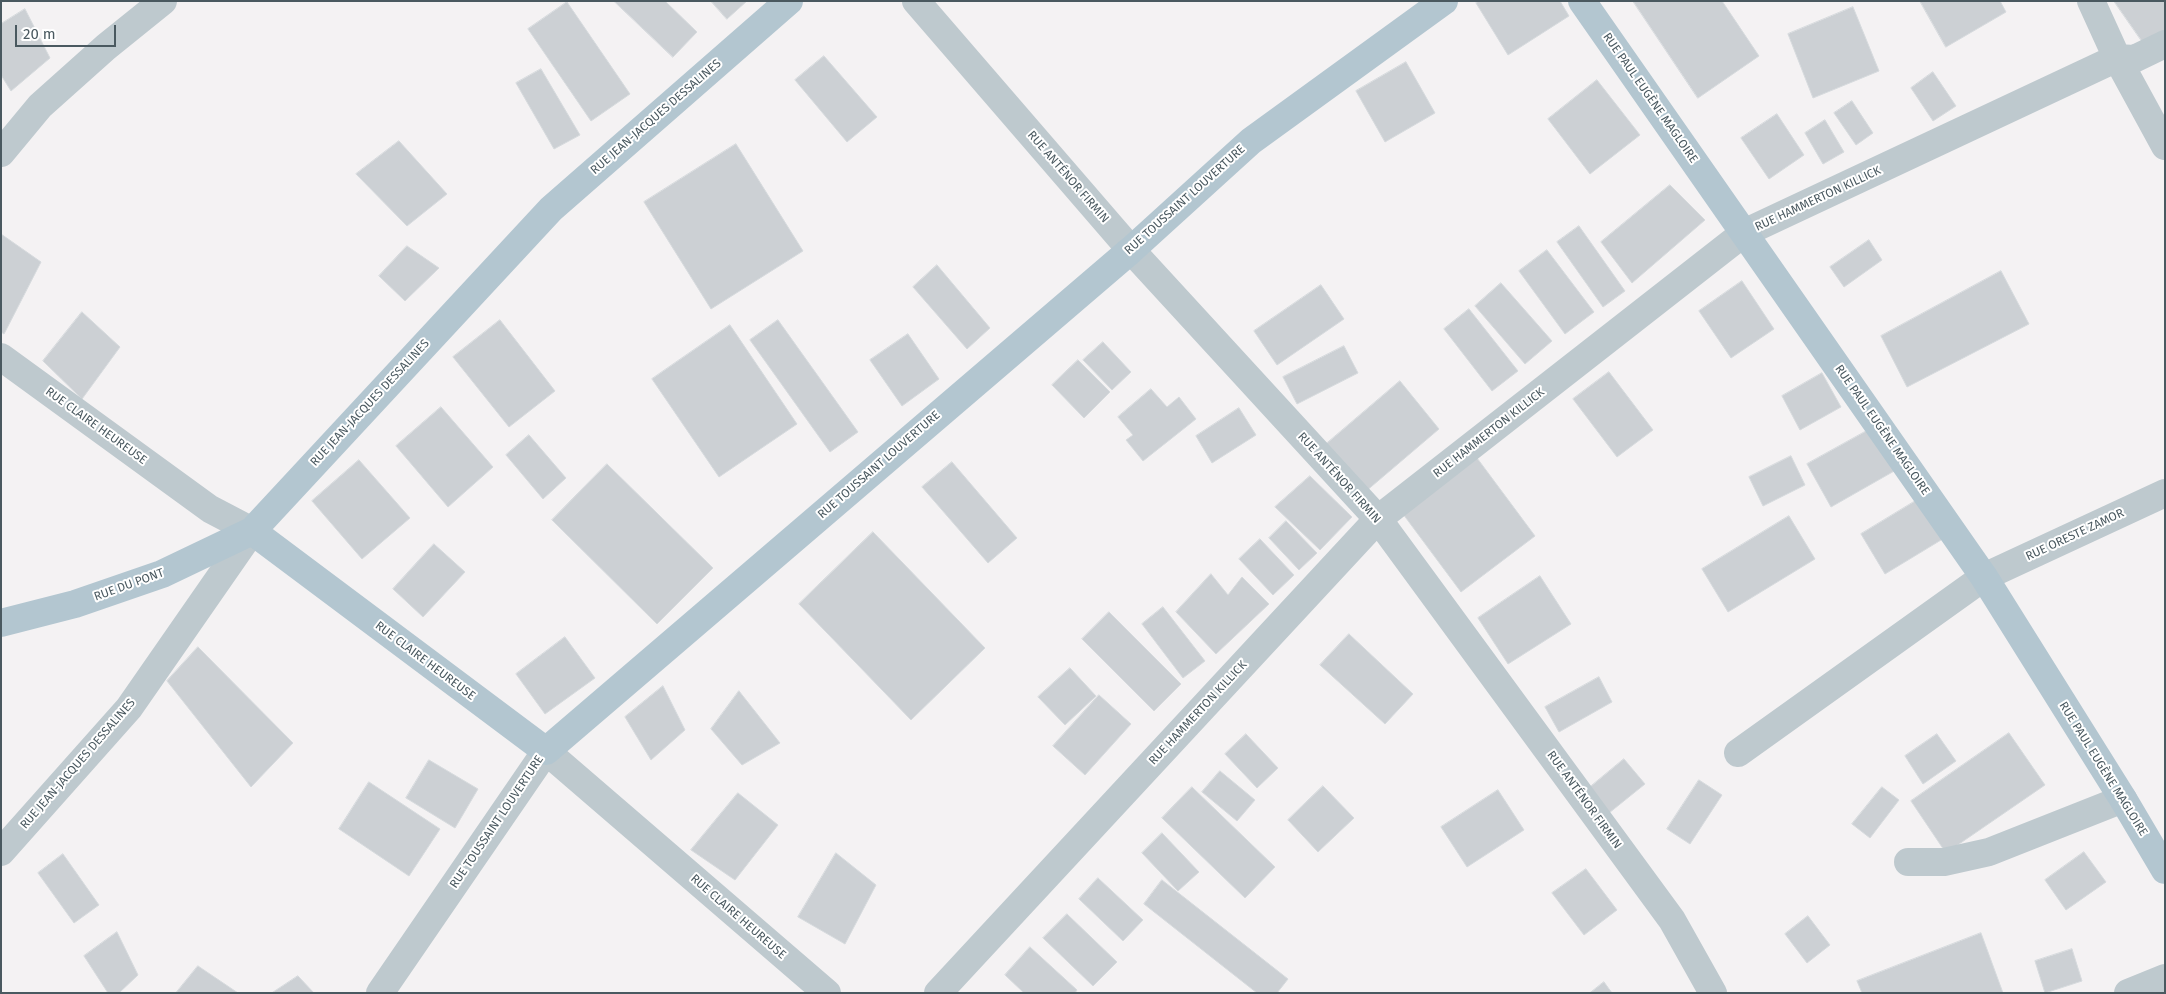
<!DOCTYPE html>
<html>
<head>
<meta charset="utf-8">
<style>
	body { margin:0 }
	#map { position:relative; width:2166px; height:994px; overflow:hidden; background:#f4f2f3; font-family:"Fira Sans",sans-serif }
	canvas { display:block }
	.frame { position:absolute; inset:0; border:2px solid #4a5960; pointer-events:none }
	.scale { position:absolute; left:15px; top:25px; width:101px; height:22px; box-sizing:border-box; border:2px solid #4a5960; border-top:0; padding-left:6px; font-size:15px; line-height:18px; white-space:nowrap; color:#4a5960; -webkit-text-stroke:4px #fff; paint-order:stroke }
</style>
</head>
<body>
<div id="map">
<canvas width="2166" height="994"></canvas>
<div class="frame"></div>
<div class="scale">20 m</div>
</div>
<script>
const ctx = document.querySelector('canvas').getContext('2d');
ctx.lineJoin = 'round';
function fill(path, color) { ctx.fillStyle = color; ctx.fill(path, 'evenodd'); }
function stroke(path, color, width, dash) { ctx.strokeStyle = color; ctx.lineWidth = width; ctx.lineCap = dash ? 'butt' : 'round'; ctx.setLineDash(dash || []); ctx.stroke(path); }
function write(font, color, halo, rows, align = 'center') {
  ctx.font = font + ' "Fira Sans",sans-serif'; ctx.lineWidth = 4; ctx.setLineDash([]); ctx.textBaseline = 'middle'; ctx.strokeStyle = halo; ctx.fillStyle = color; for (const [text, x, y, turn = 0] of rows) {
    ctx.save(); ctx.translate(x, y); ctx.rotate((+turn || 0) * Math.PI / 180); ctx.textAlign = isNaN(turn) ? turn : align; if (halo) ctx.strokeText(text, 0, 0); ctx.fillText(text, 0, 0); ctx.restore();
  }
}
const building = new Path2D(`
	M614 1H665L697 32 673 57Z
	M711 1H747L727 19Z
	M1479 1H1560L1569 16 1508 55 1476 3Z
	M1633 1H1722L1759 56 1698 98Z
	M1920 1H2000L2006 12 1946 47Z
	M2114 1H2165V34L2144 44Z
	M567 2 630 94 591 121 528 29Z
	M1853 7 1879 71 1813 98 1788 34Z
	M25 9 50 58 11 91 1 75V24Z
	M824 56 877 117 847 142 795 80Z
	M1406 62 1435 113 1385 142 1356 91Z
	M541 69 580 135 554 149 516 83Z
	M1933 72 1956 106 1933 121 1911 88Z
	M1597 80 1640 135 1590 174 1548 119Z
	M1852 101 1873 133 1856 145 1834 113Z
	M1777 114 1804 155 1769 179 1741 138Z
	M1825 120 1844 152 1823 164 1805 133Z
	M399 141 447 194 407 226 356 174Z
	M736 144 803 251 711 309 644 202Z
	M1670 185 1705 220 1632 283 1601 242Z
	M1579 226 1625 291 1603 307 1557 242Z
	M1 234 41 262 4 334 1 332Z
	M1869 240 1882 260 1844 287 1830 267Z
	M407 246 439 268 405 301 379 276Z
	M1547 250 1594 312 1565 334 1519 271Z
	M937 265 990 328 967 349 913 287Z
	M2001 271 2029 324 1907 387 1881 336Z
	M1742 281 1774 329 1731 358 1699 311Z
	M1501 283 1552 341 1525 364 1475 306Z
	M1321 285 1344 319 1277 365 1254 331Z
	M1469 309 1518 371 1492 391 1444 329Z
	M82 312 120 347 82 399 43 361Z
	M500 320 555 391 509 427 453 357Z
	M778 320 858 432 830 452 750 340Z
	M730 325 797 424 719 477 652 379Z
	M908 334 939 379 902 406 870 360Z
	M1103 342 1131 372 1112 390 1083 360Z
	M1344 346 1358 373 1297 404 1283 377Z
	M1078 360 1110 392 1084 418 1052 385Z
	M1609 372 1653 430 1617 457 1573 399Z
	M1822 373 1841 407 1800 430 1782 396Z
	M1400 381 1439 429 1365 492 1325 445Z
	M1151 389 1167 407 1179 397 1196 419 1143 461 1126 440 1133 435 1118 417Z
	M441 407 493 467 448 507 396 446Z
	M1239 408 1256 435 1212 463 1196 436Z
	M1872 428 1896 470 1831 507 1807 464Z
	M529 435 566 478 543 499 506 455Z
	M1791 456 1805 485 1763 506 1749 477Z
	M1477 458 1535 536 1461 592 1403 514Z
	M359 460 410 518 362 559 312 501Z
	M952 462 1017 538 988 563 922 487Z
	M607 464 713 568 657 624 552 520Z
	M1310 476 1352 517 1320 550 1275 507Z
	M1922 497 1946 537 1885 574 1861 534Z
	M1789 516 1815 559 1728 612 1702 569Z
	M1286 521 1317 553 1299 570 1269 538Z
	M873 532 985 648 911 720 799 604Z
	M1260 539 1294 575 1273 595 1239 559Z
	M434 544 465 572 423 617 393 589Z
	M1211 574 1228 595 1242 577 1269 604 1216 654 1176 612Z
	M1540 576 1571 624 1508 664 1478 618Z
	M1163 607 1205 661 1183 678 1142 624Z
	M1109 612 1181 684 1154 711 1082 639Z
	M1349 634 1413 694 1385 724 1320 665Z
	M565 637 595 678 545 714 516 674Z
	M198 647 293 743 251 787 167 681Z
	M1070 668 1096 696 1065 725 1038 697Z
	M1599 677 1612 702 1559 732 1545 707Z
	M663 686 685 730 651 760 625 717Z
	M739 691 780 743 742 765 711 729Z
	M1099 695 1131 724 1085 775 1053 746Z
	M2009 733 2045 785 1946 853 1911 801Z
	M1246 734 1278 768 1257 788 1225 754Z
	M1937 734 1956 761 1923 784 1905 756Z
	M1624 759 1645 784 1609 813 1589 788Z
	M429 760 478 789 455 828 406 798Z
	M1220 771 1255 800 1237 821 1202 792Z
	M1699 780 1722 795 1690 844 1667 829Z
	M369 782 440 829 409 876 339 829Z
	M1323 786 1354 818 1318 852 1288 820Z
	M1192 787 1275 867 1245 898 1162 818Z
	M1882 787 1899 800 1870 838 1852 824Z
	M1498 790 1524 830 1467 867 1441 827Z
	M738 793 778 825 735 880 691 850Z
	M1162 833 1199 872 1178 891 1142 853Z
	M2084 852 2106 882 2066 910 2045 880Z
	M836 853 876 885 845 944 798 917Z
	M63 854 99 905 74 923 38 873Z
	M1586 869 1617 910 1584 935 1552 893Z
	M1098 878 1143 920 1123 941 1079 899Z
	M1162 880 1288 979 1277 993H1257L1144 904Z
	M1067 914 1117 962 1093 986 1043 938Z
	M1808 916 1830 945 1807 963 1785 934Z
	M117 932 138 975 119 993H108L84 956Z
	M1981 933 2003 993H1862L1857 981Z
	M1030 947 1077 990 1075 993H1024L1005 975Z
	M2072 949 2082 981 2045 993 2035 961Z
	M198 966 238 993H176Z
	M298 976 314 993H272Z
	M1604 982 1612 993H1590Z`);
fill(building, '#ccd0d4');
stroke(building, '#d6dadd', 1);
stroke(new Path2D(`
	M916 1 1131 250 1378 519 1672 920 1713 993
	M2091 1 2117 58 2165 146
	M1 153 40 106 106 47 163 1
	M1 357 210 509 252 531 129 708 1 852
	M1738 753 1984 577 2165 493
	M1908 862H1944L1989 852 2123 799
	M380 993 546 751 827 993
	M938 993 1378 519 1744 233 2117 58 2134 59 2165 44
	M2128 993 2165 978`), '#bec9ce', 28);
stroke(new Path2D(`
	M1582 1 1984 577 2123 799 2165 870
	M252 531 546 751 1131 250 1251 141 1444 1
	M1 623 75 604 162 574 252 531 551 209 789 1`), '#b3c6d0', 28);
write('12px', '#4a5960', '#fff', [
	["RUE PAUL EUGÈNE MAGLOIRE",1650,98,55],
	["RUE JEAN-JACQUES DESSALINES",656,117,-41],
	["RUE ANTÉNOR FIRMIN",1068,177,49],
	["RUE HAMMERTON KILLICK",1818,199,-25],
	["RUE TOUSSAINT LOUVERTURE",1185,200,-42],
	["RUE JEAN-JACQUES DESSALINES",370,403,-47],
	["RUE CLAIRE HEUREUSE",96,426,36],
	["RUE PAUL EUGÈNE MAGLOIRE",1882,430,55],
	["RUE HAMMERTON KILLICK",1489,433,-38],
	["RUE TOUSSAINT LOUVERTURE",879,465,-41],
	["RUE ANTÉNOR FIRMIN",1339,478,48],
	["RUE ORESTE ZAMOR",2075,535,-25],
	["RUE DU PONT",129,585,-20],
	["RUE CLAIRE HEUREUSE",425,661,37],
	["RUE HAMMERTON KILLICK",1198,713,-47],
	["RUE JEAN-JACQUES DESSALINES",78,764,-49],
	["RUE PAUL EUGÈNE MAGLOIRE",2103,769,58],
	["RUE ANTÉNOR FIRMIN",1584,800,54],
	["RUE TOUSSAINT LOUVERTURE",497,822,-56],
	["RUE CLAIRE HEUREUSE",738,917,41]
]);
</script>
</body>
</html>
